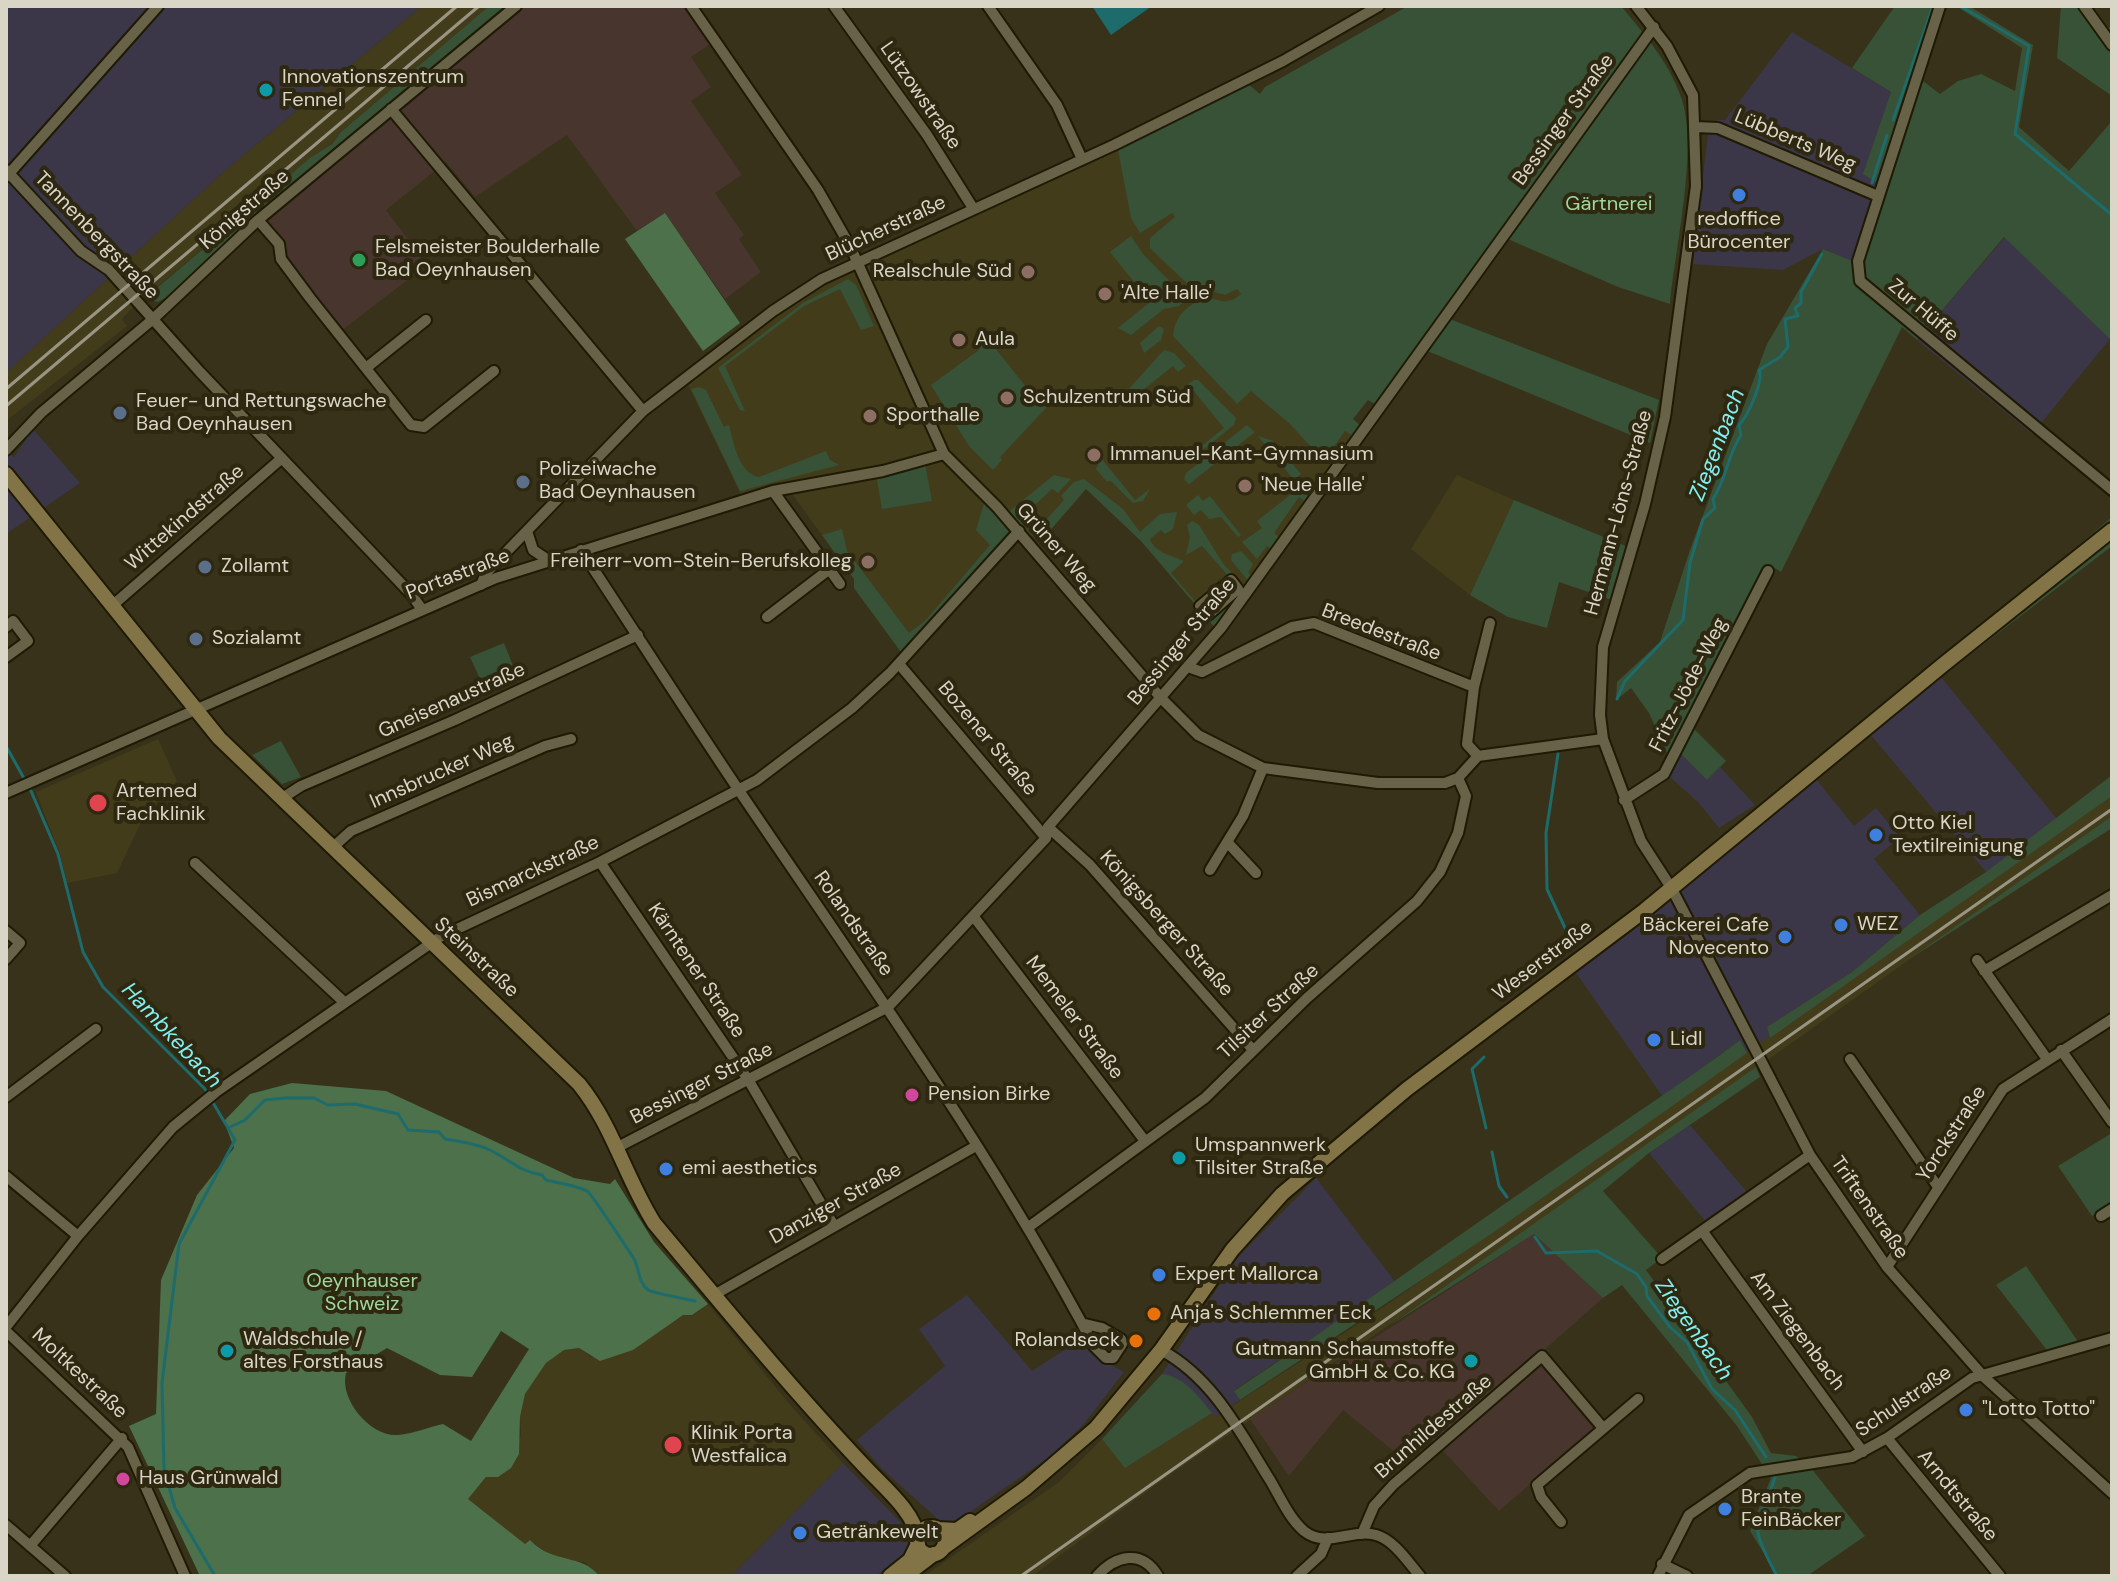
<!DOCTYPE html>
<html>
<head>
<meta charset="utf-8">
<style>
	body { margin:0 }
	#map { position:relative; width:2118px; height:1582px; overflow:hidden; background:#38321a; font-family:"DM Sans",sans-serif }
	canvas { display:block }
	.frame { position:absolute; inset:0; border:8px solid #d9d5c7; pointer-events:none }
</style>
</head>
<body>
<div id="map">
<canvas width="2118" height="1582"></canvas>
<div class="frame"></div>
</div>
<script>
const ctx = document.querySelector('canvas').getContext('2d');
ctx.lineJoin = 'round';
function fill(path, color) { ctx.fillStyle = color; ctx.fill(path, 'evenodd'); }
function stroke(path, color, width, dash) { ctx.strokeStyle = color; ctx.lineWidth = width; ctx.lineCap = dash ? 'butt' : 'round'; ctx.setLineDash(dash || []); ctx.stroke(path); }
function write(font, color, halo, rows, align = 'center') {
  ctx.font = font + ' "DM Sans",sans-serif'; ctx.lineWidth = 8; ctx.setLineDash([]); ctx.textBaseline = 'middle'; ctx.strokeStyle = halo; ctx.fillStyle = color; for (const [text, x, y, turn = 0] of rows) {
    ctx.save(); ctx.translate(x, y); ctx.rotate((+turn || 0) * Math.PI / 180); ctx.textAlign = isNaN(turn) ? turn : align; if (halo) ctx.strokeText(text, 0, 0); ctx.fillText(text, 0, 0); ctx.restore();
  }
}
fill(new Path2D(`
	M6 6H422L219 176 6 373Z
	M1792 32 1891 92 1864 173 1879 183 1856 263 1823 249 1783 270 1693 264 1708 133 1717 120H1725Z
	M2005 237 2110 339 2032 434 1917 340Z
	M33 429 80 483 6 534V451L14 457Z
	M1926 674 1941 677 2057 819 1986 872 1864 727Z
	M1673 746 1707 780 1720 767 1755 805 1719 828 1698 802 1662 770Z
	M1815 778 1854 826 1876 808 1900 837 1874 859 1920 915 1852 972 1767 1027 1770 1038 1747 1053 1740 1040 1663 1097 1574 970Z
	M1690 1125 1747 1192 1706 1222 1649 1153Z
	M1316 1178 1396 1283 1234 1390 1240 1400 1215 1417 1162 1374 1236 1259Z
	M967 1295 1032 1371 1080 1340 1093 1355 1124 1372 1083 1425 1048 1458 957 1521H940L881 1468 857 1440 945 1366 919 1329Z
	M843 1463 905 1527 909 1536 908 1551 876 1576H731Z`), '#3b3748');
fill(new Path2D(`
	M505 6H693L716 40 691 57 711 87 691 101 742 175 715 193 744 235 739 239 761 272 725 299 665 213 637 231 567 135 475 197 446 162 386 210 427 265 341 331 284 258 257 215Z
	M1534 1234 1603 1298 1535 1358 1594 1429 1499 1511 1433 1440 1407 1462 1343 1410 1289 1476 1250 1419Z`), '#48352d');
fill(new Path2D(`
	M422 6H489L341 132 331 144 311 157 131 309 122 319 127 326 6 421V373L219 176Z
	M1118 150 1303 366 1296 373 1354 434 1216 629 1141 541 1086 489 1040 542 1020 526 901 652 854 588V579L787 487 743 499 686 380 823 282 975 210Z
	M1457 475 1514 500 1470 595 1411 549Z
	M158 739 177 781 145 814 117 873 67 883 60 854 36 792Z
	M2112 796V816L1505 1246 1165 1478 1032 1576H924L1059 1482 1102 1439 1126 1467 1212 1413 1215 1417 1378 1311Z
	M708 1304 790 1405 843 1463 731 1576H599L584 1562 554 1558 530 1540 525 1544 468 1499 521 1436 520 1417 525 1394 546 1363 564 1350 579 1348 591 1357 683 1315H692Z`), '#433c1b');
fill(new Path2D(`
	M489 6H505L257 215 167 297 158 302 144 299 311 157 332 144 341 132Z
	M1408 6H1621C1644 34 1669 62 1681 97 1699 146 1675 249 1670 304L1618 287 1501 236 1442 316 1659 400 1650 443 1420 348 1375 404 1368 400 1353 419 1360 425 1352 435 1345 431 1324 461 1290 424 1251 391 1237 404 1173 336C1175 315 1187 306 1206 297 1221 301 1229 305 1241 294L1237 289 1225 295 1208 290 1197 293 1150 248V238L1175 217 1172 213 1140 233 1131 218 1118 150 1248 84 1260 94 1265 87Z
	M1895 6H1937L1915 75 1940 94 1958 81 1981 74 2015 91 2022 48 1956 6H1969L2033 45 2019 127 2069 171 2112 121V341L2004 237 1917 340 1902 327 1781 572 1775 568 1692 727 1726 761 1707 780 1674 747 1669 757 1649 713 1631 688 1616 700 1617 682 1660 642 1690 550 1767 344 1823 249 1855 262 1879 184 1863 174 1891 92 1852 68Z
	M2061 6H2088L2106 30 2112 25V96L2057 58Z
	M1131 236 1143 254 1187 299 1179 306 1164 309 1131 335 1118 328 1150 302 1110 252Z
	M848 279 856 285 874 326 861 330 840 289 804 306 725 366 745 411 740 410 718 368 803 303Z
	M1159 326 1164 329 1161 340 1144 353 1140 343Z
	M984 334 1034 397 1037 395 1047 407 1000 457 1002 460 993 470 969 446 931 385 979 350 975 342Z
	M1164 350 1174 353 1186 366 1178 372 1173 366 1133 398 1126 392Z
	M1194 380H1198L1236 418 1234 425 1185 464 1183 461 1224 428 1188 384Z
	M699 387 706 390 724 427 729 425C734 443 738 473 759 477L826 451 830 460 839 465 740 491 691 389Z
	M1247 425 1255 432 1189 484 1184 479 1186 473Z
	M1258 436 1273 441 1301 474 1294 480Z
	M1101 458 1135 500 1150 489 1143 501 1133 503 1111 481H1106L1096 469Z
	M925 464 932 501 882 509 876 474Z
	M1054 475 1071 479 1058 493 1052 489 1023 516 1029 523 1025 529 1018 528 1006 514Z
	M1304 477 1312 493 1305 501 1299 497 1274 533 1280 538 1272 549 1267 546 1257 559 1242 542 1262 528 1257 521 1299 488 1297 484Z
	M1084 479 1123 509 1140 532 1160 514 1177 512 1173 529 1165 534 1161 530 1150 539C1154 553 1174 556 1184 561L1171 573 1207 615 1221 604 1229 612 1216 629 1141 541 1086 489 1040 542 1029 533 1034 528 1037 530 1064 500 1061 496 1074 482Z
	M1198 495 1203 501 1210 496 1241 535 1238 537 1221 517 1209 519 1201 510 1194 515 1186 505Z
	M985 500 1014 533 901 652 854 588V579L822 535 842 529 847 551 909 633 925 621 990 545 976 530Z
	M1514 500 1628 547 1612 600 1559 582 1547 628 1508 617 1470 595Z
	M2112 517V546L1941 677 1926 674Z
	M1192 521 1199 525 1224 565 1246 587 1228 605 1224 601 1239 588 1202 546 1186 555 1190 537 1187 525Z
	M1241 551 1253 564 1248 573 1253 577 1249 582 1231 560 1232 554Z
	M504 643 518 678 486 692 470 657Z
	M281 741 301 777 282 784 252 755Z
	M2112 775V796L1770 1038 1767 1027 1852 972 1920 915 1986 872Z
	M2112 816V828L1908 960Z
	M1740 1040 1747 1053 1494 1232 1240 1400 1234 1391C1346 1317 1454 1238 1565 1162 1624 1121 1683 1083 1740 1040Z
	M1756 1067 1760 1077 1649 1153 1603 1191 1662 1258 1646 1270 1752 1417 1771 1453 1796 1456 1811 1468 1865 1536 1807 1576H1778L1750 1531 1771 1478 1737 1426 1622 1285 1603 1298 1534 1234 1389 1326Z
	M2112 1133V1204L2092 1216 2058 1166Z
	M2026 1266 2079 1343 2050 1354 1996 1285Z
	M1162 1374C1185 1377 1198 1396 1212 1413L1125 1468 1102 1439Z`), '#375236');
fill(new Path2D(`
	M665 213 740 323 703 351 625 239Z
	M292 1083 386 1091 574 1178 610 1184 615 1179 654 1242 708 1304 692 1315H683L633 1350 600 1361 579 1348 564 1350 546 1363 525 1394 520 1417 519 1454 511 1468 498 1477H486L468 1499 525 1544 530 1540C554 1565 582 1553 599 1576H200L129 1426 156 1414 161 1280 197 1195 234 1148 224 1121 250 1094ZM501 1331 529 1349 471 1441 443 1424C429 1427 413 1434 398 1435 370 1437 339 1399 346 1373L387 1348 440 1375 472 1377Z`), '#4c714b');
fill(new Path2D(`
	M1092 6H1152L1111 35Z`), '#1e6b6c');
stroke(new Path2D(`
	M1960 6 2029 46 2015 134 2112 215
	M1893 120 1933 6
	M1872 183 1887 135
	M1617 699 1625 681 1683 620 1690 563 1703 519 1715 508 1713 499C1727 478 1727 456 1741 435L1739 425C1748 416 1764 381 1759 370L1780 357 1788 347 1785 319 1798 316 1795 308 1801 303V292L1822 254
	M6 746 31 791 58 854 83 952 103 987 205 1089 235 1140 179 1244 162 1383 164 1469 175 1508 215 1576
	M1558 754 1546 833 1547 889 1572 943
	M1484 1057 1472 1069 1486 1128
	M230 1127 245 1120 265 1100 285 1098H314L328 1105 355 1104 398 1114 408 1130 439 1132 445 1139C461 1142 475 1143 490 1150 510 1160 518 1171 542 1175L546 1180C558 1183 576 1185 587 1191 592 1194 626 1247 633 1257 640 1268 637 1281 648 1290 653 1293 686 1299 695 1301
	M1492 1152 1499 1186 1507 1197
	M1535 1237 1546 1253 1597 1251 1637 1274 1646 1287 1647 1296 1670 1327 1687 1342 1712 1389 1735 1410 1766 1457
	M1775 1477C1758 1533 1746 1518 1777 1576`), '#1e6b6c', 3);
const street = new Path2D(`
	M691 6 818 190 850 246 944 454 997 507 1161 698 1198 735 1263 768 1378 783H1445L1458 778 1478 756 1603 739
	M834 6 927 135 973 208
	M988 6 1057 105 1082 159
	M1636 6 1667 46 1693 95 1696 186 1665 417 1645 504 1603 647 1600 715 1603 739 1641 841 1672 889 1810 1155 1887 1267 1984 1377 2112 1493
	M1940 6 1858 261 1860 281 2112 490
	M2084 6 2112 45
	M391 109 643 411
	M1696 127 1718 128 1878 196
	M6 170 81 251 109 270 200 372 411 594 421 608
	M7 176 158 6
	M258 220 279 244 281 259 310 298 411 425 424 427 494 371
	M366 368 426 320
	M6 450 41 413 152 320 258 220 516 6
	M773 491 840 584
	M527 531 533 550 548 560
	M581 550C634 630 686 712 740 792 863 974 992 1153 1094 1346L1106 1358H1113L1122 1344 1121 1339 1102 1328 1085 1324
	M1231 580 1238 589 1208 615 1200 606Z
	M481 585 486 573 643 411 773 311 822 279 1114 145 1283 61 1379 6
	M113 605 282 458
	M767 617 831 568
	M6 627 13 621 28 641 6 657
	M899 664 1046 838
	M1188 667 1202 672 1292 627 1314 623 1474 687
	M1478 756 1467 744 1474 687 1490 623
	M6 793 496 578 773 491 883 471 944 454
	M281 799 301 786 455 720 638 635
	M1624 800 1664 774 1768 571
	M1048 827 1090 865 1253 1050
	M1228 843 1256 873
	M332 848 351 831 545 746 571 739
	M600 862 749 1081 833 1224
	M195 863 344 1002
	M1210 870 1243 816 1263 768
	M974 917 1145 1141
	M6 931 20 943 6 959
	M1977 960 2047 1059
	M1984 971 2112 895
	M2061 1050 2112 1122
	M1850 1059 1938 1187
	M6 1097 96 1029
	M618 1147 888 1007 1046 838 1048 827 1221 628 1654 27
	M6 1176 78 1236
	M2101 1216 2112 1209
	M1030 1226 1205 1098 1307 998 1417 901 1440 872 1458 833 1466 796 1458 778
	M1703 1232 1863 1452
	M1662 1259 1810 1155
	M1887 1267 2003 1089 2112 1019
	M714 1295 976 1146
	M6 1327 78 1236 173 1127 216 1092 440 937 600 862 757 780 852 708 890 673 1019 531
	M6 1331 128 1447 185 1576
	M1161 1350C1213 1378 1240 1432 1270 1480 1280 1497 1289 1518 1304 1531 1326 1549 1352 1528 1376 1535 1394 1540 1408 1562 1420 1576
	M1887 1438 2000 1576
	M1561 1522 1541 1497 1537 1485 1638 1399
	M6 1525 65 1576
	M1362 1534 1374 1506 1393 1485 1542 1356 1603 1428
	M30 1546 122 1438
	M1662 1564 1687 1576
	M1097 1576C1116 1555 1142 1549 1158 1576
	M1297 1576 1321 1554 1328 1538
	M1658 1576 1689 1515 1750 1473 1852 1457 1887 1438 1972 1378 2112 1338`);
const secondary = new Path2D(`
	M6 474 219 738 579 1084C613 1126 625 1177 654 1223 724 1307 793 1391 868 1470 885 1488 915 1513 918 1539
	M917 1541a14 14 0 1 1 28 0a14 14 0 1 1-28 0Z
	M938 1529 957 1530 970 1521
	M943 1548 1026 1488 1096 1428 1161 1350 1232 1250 1282 1194 1407 1089 1645 910 1944 664 2112 530
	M890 1576 910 1560 918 1544
	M905 1576 934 1554`);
stroke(street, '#1f1a03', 14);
stroke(secondary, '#1f1a03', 18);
stroke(street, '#686348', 10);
stroke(secondary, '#827447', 14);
stroke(new Path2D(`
	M6 389 457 6
	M6 406 479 6
	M1021 1576 2112 809`), '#9a9583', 3);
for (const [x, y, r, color] of [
	[266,90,8,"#0f9aa8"],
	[1739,195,8,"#3f7fe0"],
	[359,260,8,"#2e9e5b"],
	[1028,272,8,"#8d6e63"],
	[1105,294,8,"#8d6e63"],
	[959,340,8,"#8d6e63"],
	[1007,398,8,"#8d6e63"],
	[120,413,8,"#5c6f8a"],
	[870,416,8,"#8d6e63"],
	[1094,455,8,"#8d6e63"],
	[523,482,8,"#5c6f8a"],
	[1245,486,8,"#8d6e63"],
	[868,562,8,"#8d6e63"],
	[205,567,8,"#5c6f8a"],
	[196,639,8,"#5c6f8a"],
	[98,803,10,"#e0444e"],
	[1876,835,8,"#3f7fe0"],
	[1841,925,8,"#3f7fe0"],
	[1785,937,8,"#3f7fe0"],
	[1654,1040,8,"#3f7fe0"],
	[912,1095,8,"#d1479c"],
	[1179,1158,8,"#0f9aa8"],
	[666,1169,8,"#3f7fe0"],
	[1159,1275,8,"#3f7fe0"],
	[1154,1314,8,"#e8710a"],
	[1136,1341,8,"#e8710a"],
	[227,1351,8,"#0f9aa8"],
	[1471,1361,8,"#0f9aa8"],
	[1966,1410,8,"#3f7fe0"],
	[673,1445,10,"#e0444e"],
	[123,1479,8,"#d1479c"],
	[1725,1509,8,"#3f7fe0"],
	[800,1533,8,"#3f7fe0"]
]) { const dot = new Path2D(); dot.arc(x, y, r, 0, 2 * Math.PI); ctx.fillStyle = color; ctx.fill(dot); stroke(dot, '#2e2810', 3); }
write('20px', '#d9d5c7', '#2e2810', [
	["Innovationszentrum",282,78],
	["Fennel",282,101],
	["redoffice",1739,220,"center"],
	["Bürocenter",1739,243,"center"],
	["Felsmeister Boulderhalle",375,248],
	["Bad Oeynhausen",375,271],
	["Realschule Süd",1012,272,"right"],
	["'Alte Halle'",1121,294],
	["Aula",975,340],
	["Schulzentrum Süd",1023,398],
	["Feuer- und Rettungswache",136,402],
	["Bad Oeynhausen",136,425],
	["Sporthalle",886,416],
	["Immanuel-Kant-Gymnasium",1110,455],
	["Polizeiwache",539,470],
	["Bad Oeynhausen",539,493],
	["'Neue Halle'",1261,486],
	["Freiherr-vom-Stein-Berufskolleg",852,562,"right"],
	["Zollamt",221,567],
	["Sozialamt",212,639],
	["Artemed",116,792],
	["Fachklinik",116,815],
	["Otto Kiel",1892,824],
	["Textilreinigung",1892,847],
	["WEZ",1857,925],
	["Bäckerei Cafe",1769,926,"right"],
	["Novecento",1769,949,"right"],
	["Lidl",1670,1040],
	["Pension Birke",928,1095],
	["Umspannwerk",1195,1146],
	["Tilsiter Straße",1195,1169],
	["emi aesthetics",682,1169],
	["Expert Mallorca",1175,1275],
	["Anja's Schlemmer Eck",1170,1314],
	["Waldschule /",243,1340],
	["altes Forsthaus",243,1363],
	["Rolandseck",1120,1341,"right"],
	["Gutmann Schaumstoffe",1455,1350,"right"],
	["GmbH & Co. KG",1455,1373,"right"],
	["\"Lotto Totto\"",1982,1410],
	["Klinik Porta",691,1434],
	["Westfalica",691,1457],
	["Haus Grünwald",139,1479],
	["Brante",1741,1498],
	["FeinBäcker",1741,1521],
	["Getränkewelt",816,1533]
], 'left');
write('20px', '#d9d5c7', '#2e2810', [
	["Lützowstraße",920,96,55],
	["Bessinger Straße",1564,120,-54],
	["Lübberts Weg",1795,141,23],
	["Königstraße",245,210,-41],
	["Blücherstraße",886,229,-25],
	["Tannenbergstraße",96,236,46],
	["Zur Hüffe",1923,311,40],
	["Hermann-Löns-Straße",1619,513,-75],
	["Wittekindstraße",185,518,-41],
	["Grüner Weg",1056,548,49],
	["Portastraße",458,575,-21],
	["Breedestraße",1381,633,21],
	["Bessinger Straße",1182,642,-51],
	["Fritz-Jöde-Weg",1689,685,-63],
	["Gneisenaustraße",452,701,-24],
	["Bozener Straße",987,739,50],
	["Innsbrucker Weg",442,772,-24],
	["Bismarckstraße",533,872,-25],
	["Rolandstraße",853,924,55],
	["Königsberger Straße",1166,924,48],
	["Steinstraße",476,958,43],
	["Weserstraße",1543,961,-37],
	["Kärntener Straße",696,971,56],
	["Tilsiter Straße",1269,1012,-43],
	["Memeler Straße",1074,1018,53],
	["Bessinger Straße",702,1084,-27],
	["Yorckstraße",1952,1134,-57],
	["Danziger Straße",836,1204,-29],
	["Triftenstraße",1869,1208,55],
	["Am Ziegenbach",1797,1331,53],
	["Moltkestraße",79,1374,43],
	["Schulstraße",1904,1402,-34],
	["Brunhildestraße",1434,1427,-41],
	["Arndtstraße",1957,1496,50]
]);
write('20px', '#9dd89c', '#2e2810', [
	["Gärtnerei",1609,205],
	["Oeynhauser",362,1282],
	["Schweiz",362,1305]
]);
write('italic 22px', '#81f0f1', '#2e2810', [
	["Ziegenbach",1718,445,-69],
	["Hambkebach",171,1036,47],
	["Ziegenbach",1693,1330,55]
]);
</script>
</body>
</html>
